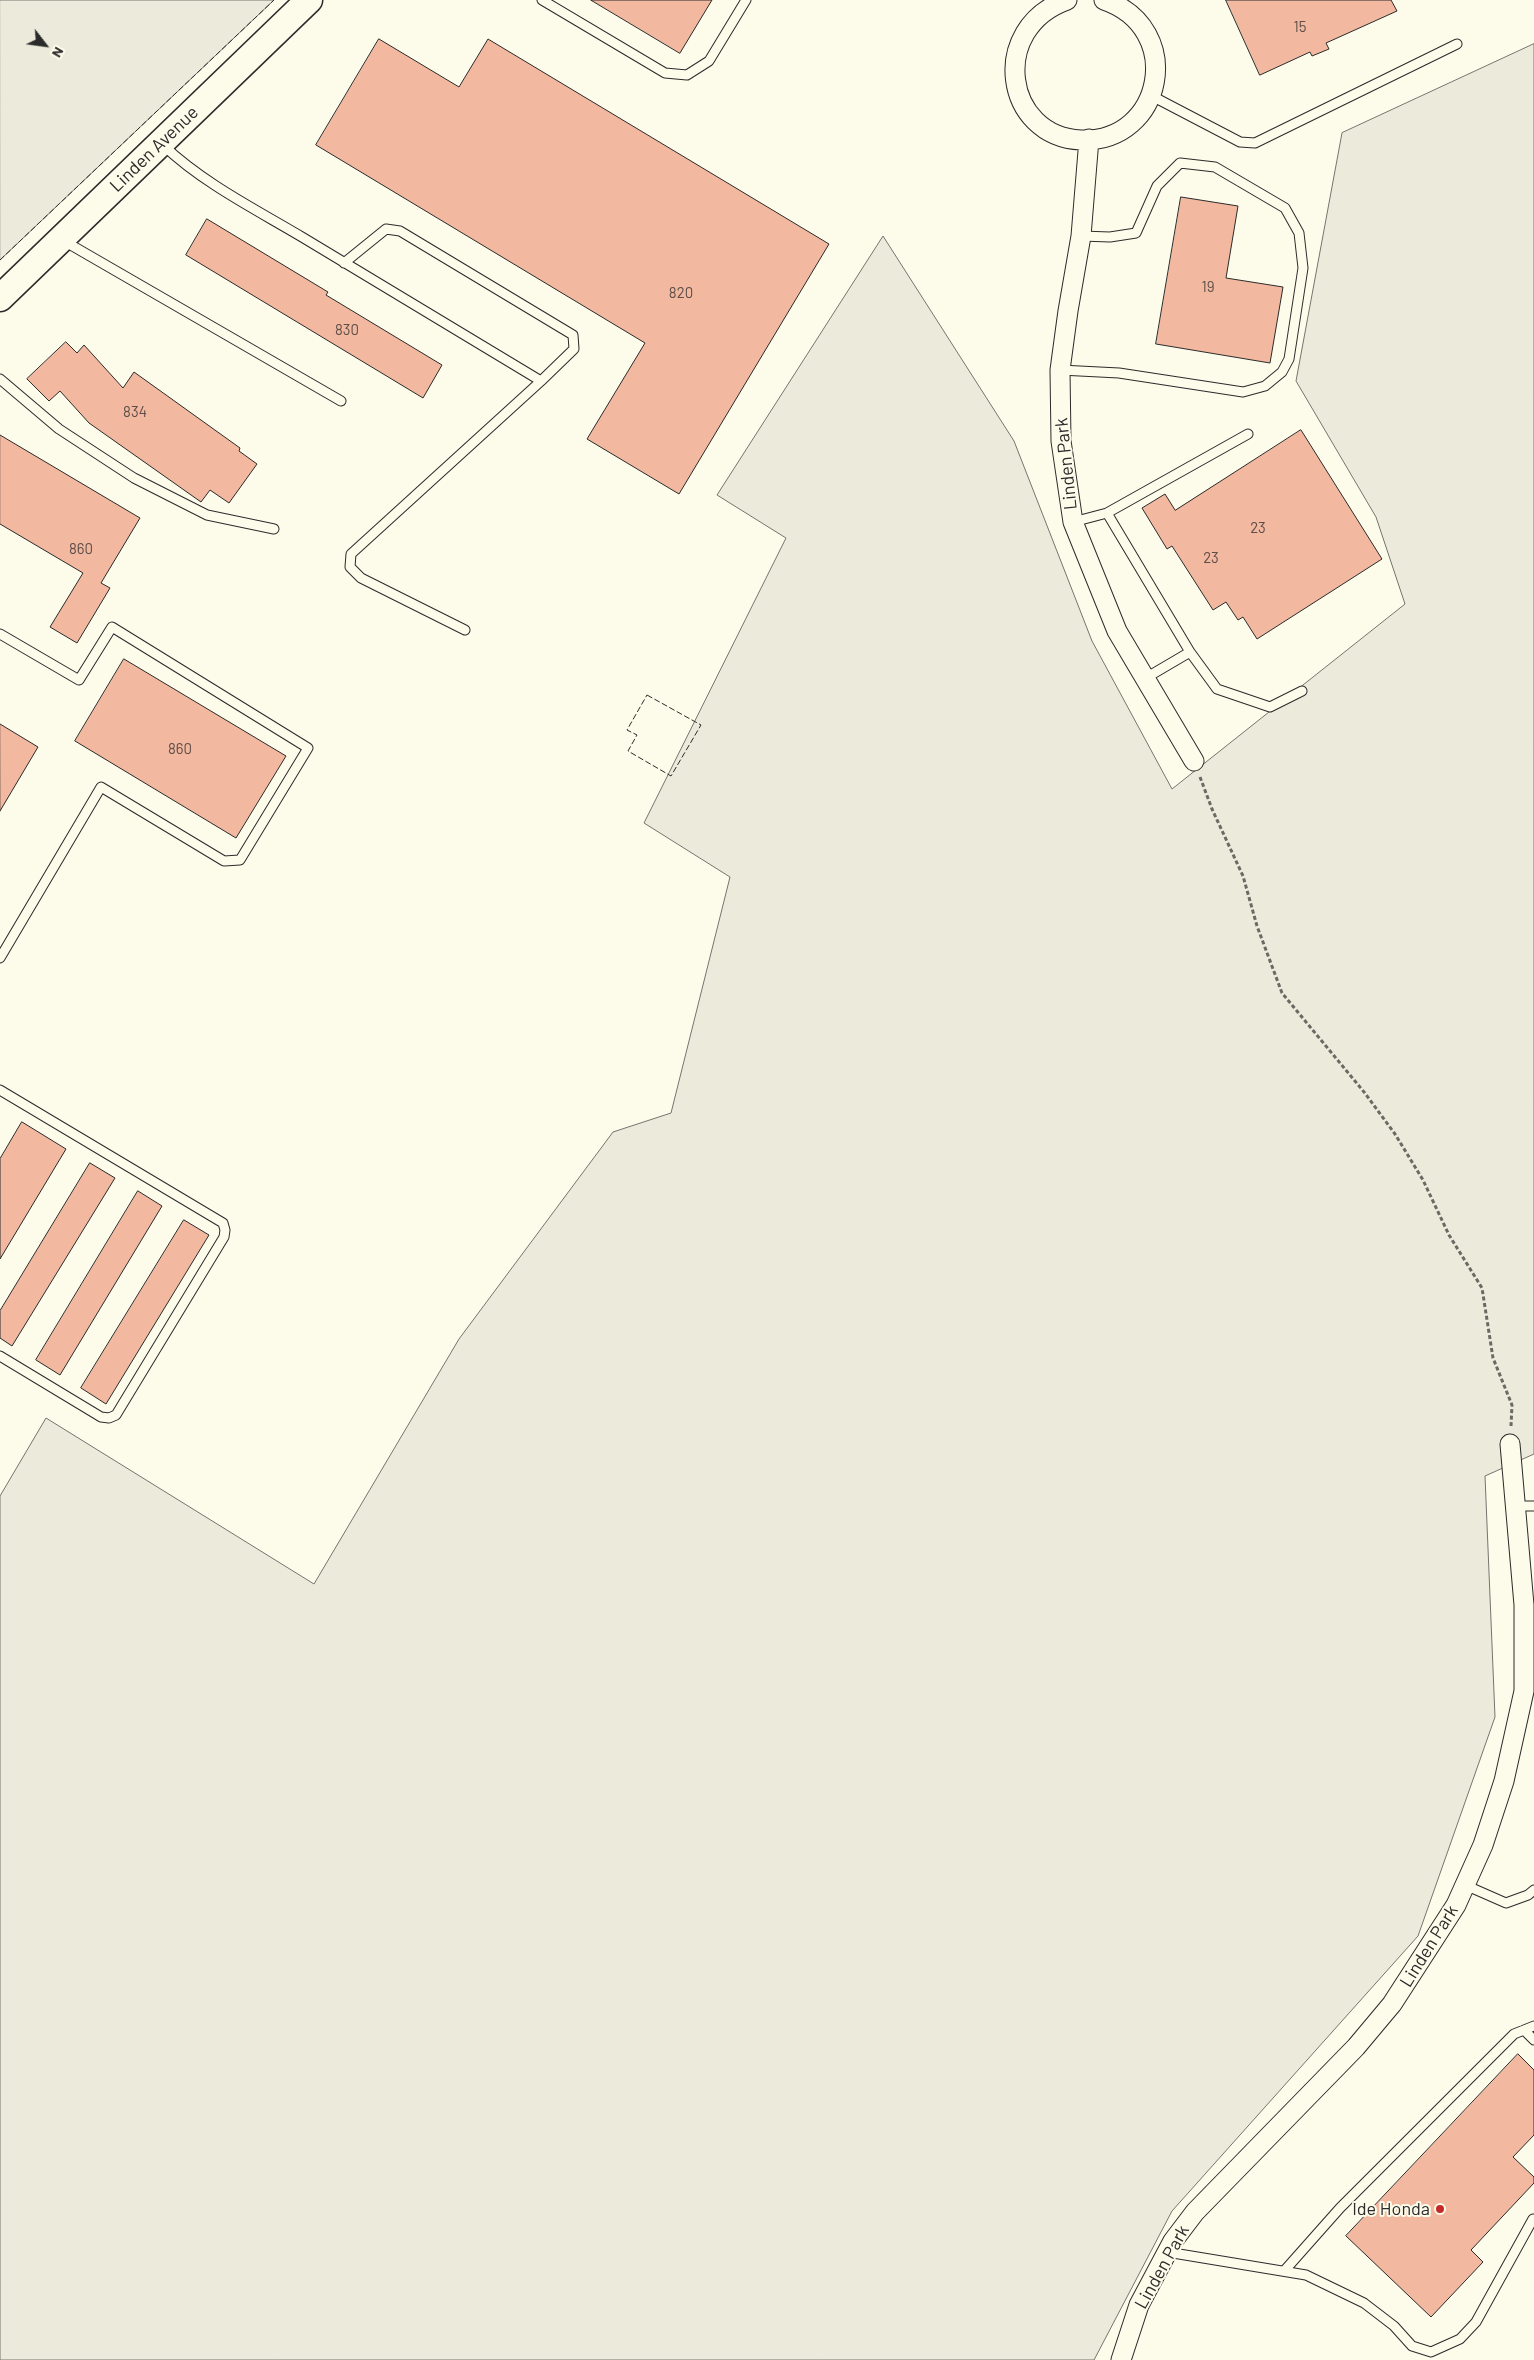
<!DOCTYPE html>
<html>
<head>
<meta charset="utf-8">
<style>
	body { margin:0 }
	#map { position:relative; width:1534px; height:2360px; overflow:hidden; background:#fdfbea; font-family:Barlow,sans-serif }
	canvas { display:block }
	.north { position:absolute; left:20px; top:20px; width:50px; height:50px; -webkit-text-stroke:4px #fdfbea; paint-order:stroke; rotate:120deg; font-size:14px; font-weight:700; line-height:20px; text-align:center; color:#2b2b2b }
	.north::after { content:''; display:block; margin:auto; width:18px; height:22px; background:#2b2b2b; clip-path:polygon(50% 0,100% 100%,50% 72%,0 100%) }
</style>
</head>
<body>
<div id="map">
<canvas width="1534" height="2360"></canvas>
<div class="north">N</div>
</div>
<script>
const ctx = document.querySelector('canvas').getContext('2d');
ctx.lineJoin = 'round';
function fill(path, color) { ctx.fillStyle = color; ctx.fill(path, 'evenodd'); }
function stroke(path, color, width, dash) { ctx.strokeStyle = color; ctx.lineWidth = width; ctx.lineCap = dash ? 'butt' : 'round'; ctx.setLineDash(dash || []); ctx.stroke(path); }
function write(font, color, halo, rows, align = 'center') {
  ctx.font = font + ' Barlow,sans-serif'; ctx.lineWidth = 4; ctx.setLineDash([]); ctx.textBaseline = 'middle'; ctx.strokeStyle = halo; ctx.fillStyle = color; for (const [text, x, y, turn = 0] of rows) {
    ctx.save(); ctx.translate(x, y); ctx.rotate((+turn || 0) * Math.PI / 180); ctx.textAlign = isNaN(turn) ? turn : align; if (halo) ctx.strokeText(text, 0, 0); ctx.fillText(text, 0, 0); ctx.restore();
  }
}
const green = new Path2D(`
	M0 0H274L0 260Z
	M1534 44V1454L1485 1476 1495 1717 1418 1936 1172 2211 1094 2360H0V1496L46 1418 314 1584 459 1339 613 1132 671 1113 730 877 644 823 786 538 717 495 883 236 1014 441 1092 641 1172 789 1405 604 1376 517 1296 381 1342 133Z`);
fill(green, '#ecebdb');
stroke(green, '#74746e', 1);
const building = new Path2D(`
	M591 0H712L680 53Z
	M1226 0H1391L1397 11 1326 43 1329 49 1312 56 1310 52 1260 75Z
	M379 39 459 87 488 39 829 244 679 494 587 439 645 343 316 145Z
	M1181 197 1238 206 1226 278 1283 287 1270 363 1156 344Z
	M207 219 328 292 326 295 442 365 423 398 186 255Z
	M66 342 77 353 84 345 123 388 134 372 240 448 239 451 257 464 229 503 210 490 201 502 89 423 60 391 49 401 27 379Z
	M1301 430 1382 559 1257 639 1243 617 1238 620 1226 602 1213 610 1172 546 1167 549 1142 508 1165 494 1175 510Z
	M0 435 140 518 101 583 110 588 77 643 50 627 83 573 0 524Z
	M124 659 286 756 236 838 75 741Z
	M0 724 38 747 0 811Z
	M22 1122 66 1149 0 1259V1159Z
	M90 1163 115 1178 12 1346 0 1338V1311Z
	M138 1191 162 1206 60 1375 36 1360Z
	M184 1220 209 1235 106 1404 81 1388Z
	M1518 2054 1534 2070V2135L1513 2157 1534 2177V2183L1471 2250 1483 2262 1431 2317 1346 2236Z`);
fill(building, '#f2b8a0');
stroke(building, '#2b2b2b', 1);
const lane = new Path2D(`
	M542 0 665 73 687 75 709 61 746 0
	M1150 95 1240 142 1255 143 1457 44
	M163 145C203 183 255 209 302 237 381 285 461 333 541 381L574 349 573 335 400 231 386 229 344 263
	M64 241 341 401
	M1060 370 1119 373 1243 392 1265 386 1282 372 1289 359 1303 268 1299 233 1285 208 1215 167 1180 163 1157 186 1136 233 1110 237 1081 236
	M0 379 59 429 134 478 207 515 274 529
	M1107 513 1248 434
	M1073 522 1107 513 1190 652 1144 679
	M465 630 361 578 350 567 351 554 541 381
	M0 634 79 680 112 627 308 748 240 860 224 861 101 787 0 958
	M1190 652 1217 689 1270 707 1302 691
	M0 1090 223 1223 225 1230 224 1237 116 1415 109 1418 101 1417 0 1356
	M1516 1506H1534
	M1465 1885 1506 1903 1528 1895 1534 1890
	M1524 2030 1534 2040
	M1167 2252 1306 2275 1364 2303 1394 2326 1412 2346 1431 2352 1460 2339 1476 2322 1533 2219
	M1285 2270 1340 2208 1514 2034 1534 2026`);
const street = new Path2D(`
	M1067 0C988 28 1004 137 1081 140 1164 143 1186 28 1104 0
	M1089 139 1081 236 1068 311 1060 370 1061 441 1073 522 1117 631 1194 761
	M1121 2360 1139 2305 1173 2241 1195 2212 1356 2047 1392 2004 1456 1905 1483 1845 1504 1781 1524 1691V1605L1510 1444`);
const secondary = new Path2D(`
	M0 298 309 0`);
stroke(lane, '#2b2b2b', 11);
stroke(street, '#2b2b2b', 21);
stroke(secondary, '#2b2b2b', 29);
stroke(new Path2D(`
	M1200 777 1212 809 1243 876 1257 926 1282 993 1364 1092 1395 1134 1423 1180 1449 1235 1482 1288 1493 1358 1512 1405 1511 1426`), '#6a6964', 3, [4, 2.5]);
stroke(lane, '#fdfbea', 9);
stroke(street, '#fdfbea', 19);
stroke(secondary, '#fdfbea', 26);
stroke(new Path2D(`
	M0 260 274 0
	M647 695 701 725 671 776 628 751 637 735 627 730Z`), '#2b2b2b', 1, [6, 2.5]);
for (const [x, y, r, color] of [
	[1440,2209,5,"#c62828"]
]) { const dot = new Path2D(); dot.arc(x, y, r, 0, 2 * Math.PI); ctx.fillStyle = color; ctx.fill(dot); stroke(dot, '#fdfbea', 2); }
write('15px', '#5d4e48', null, [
	["15",1300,27],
	["19",1208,287],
	["820",681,293],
	["830",347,330],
	["834",135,412],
	["23",1258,528],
	["860",81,549],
	["23",1211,558],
	["860",180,749]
]);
write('18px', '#2b2b2b', '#fdfbea', [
	["Linden Avenue",154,149,-44],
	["Linden Park",1066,464,-96],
	["Linden Park",1429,1946,-58],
	["Linden Park",1162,2267,-61]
]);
write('18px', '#2b2b2b', '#fdfbea', [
	["Ide Honda",1430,2209]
], 'right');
</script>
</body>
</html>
